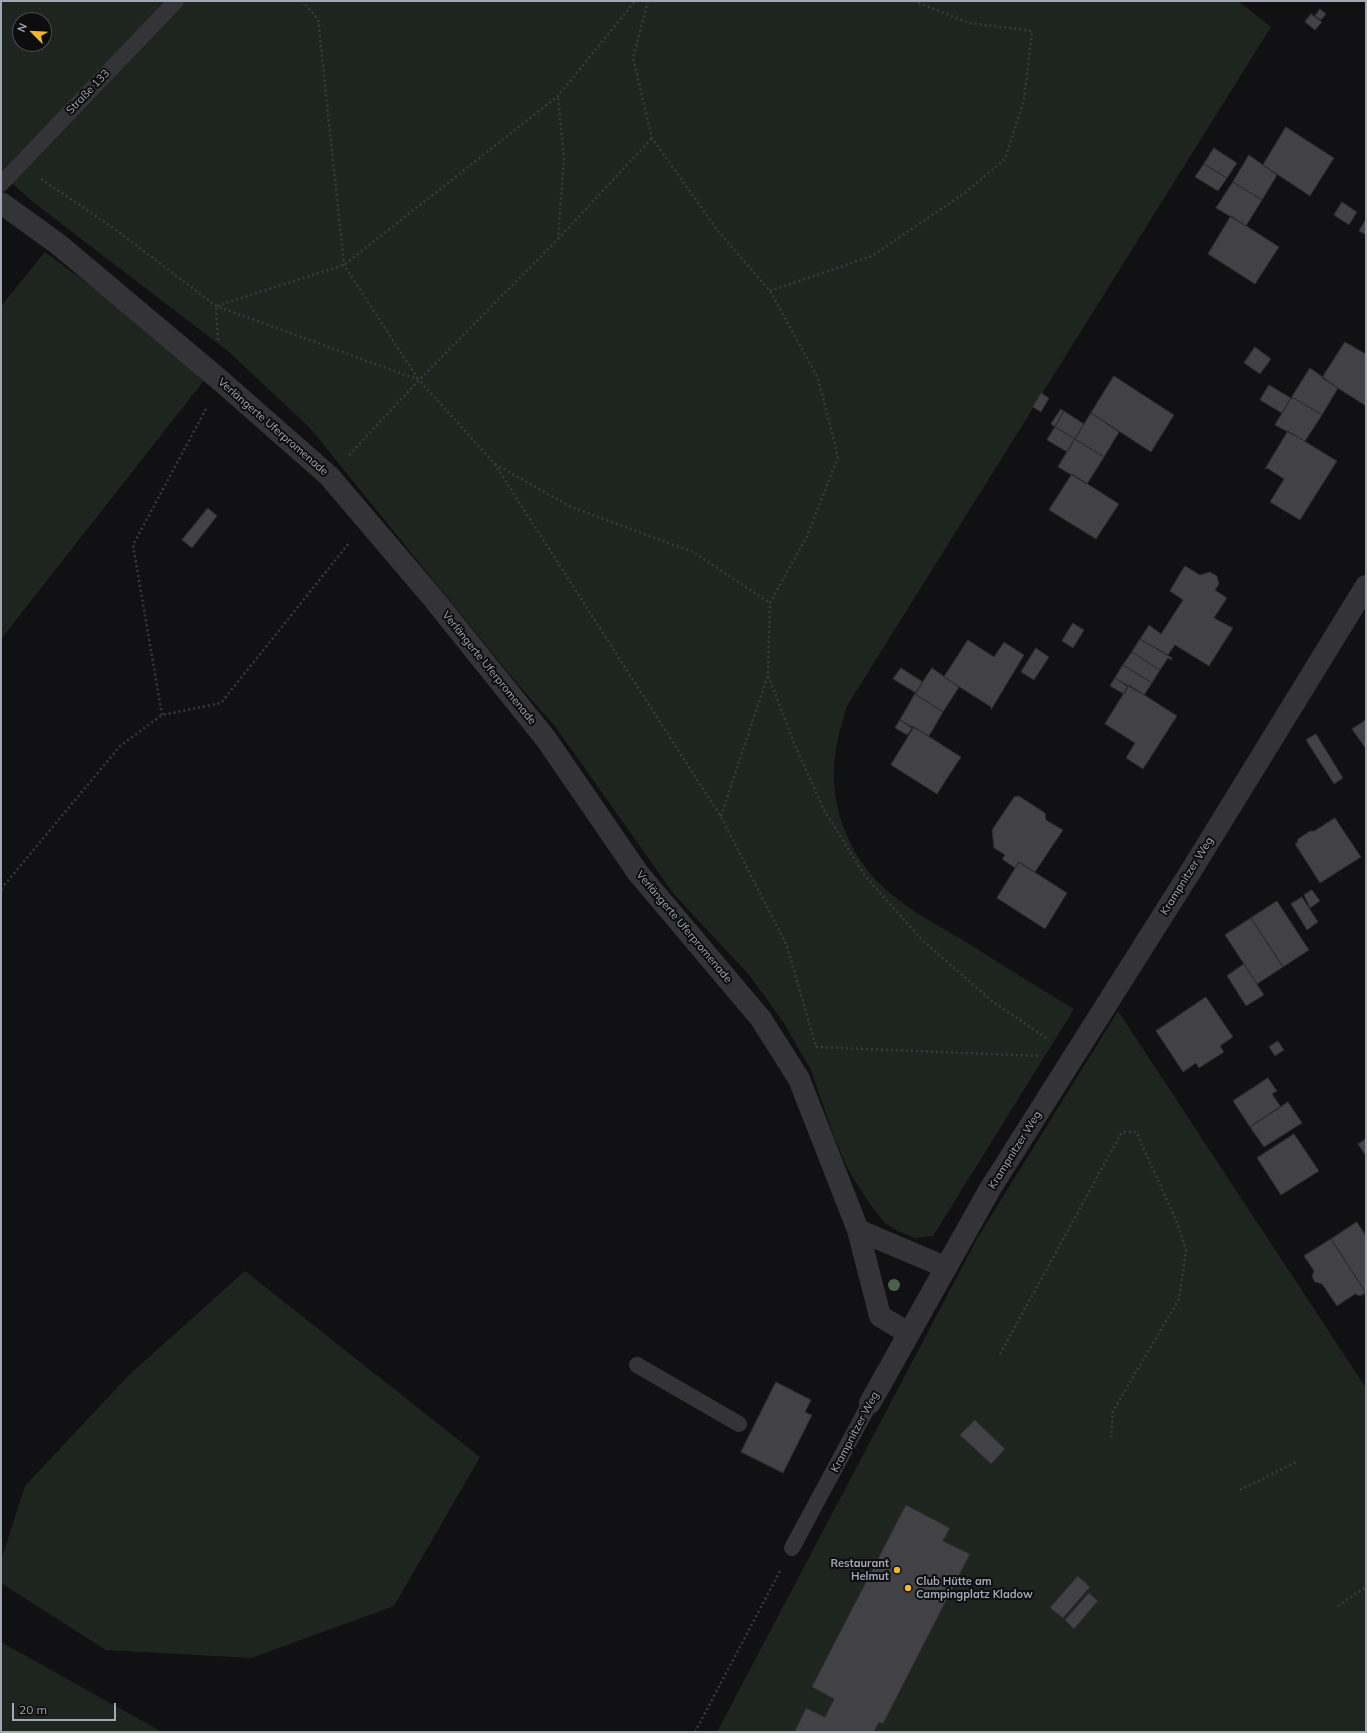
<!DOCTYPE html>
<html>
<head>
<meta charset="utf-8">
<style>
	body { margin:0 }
	#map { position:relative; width:1367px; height:1733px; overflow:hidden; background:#111113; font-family:Mulish,sans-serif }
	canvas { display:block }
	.frame { position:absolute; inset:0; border:2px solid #a3a7b3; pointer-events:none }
	.north { position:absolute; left:12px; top:12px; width:40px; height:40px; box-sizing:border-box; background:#0d0c0e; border:1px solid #494a50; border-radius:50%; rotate:294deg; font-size:11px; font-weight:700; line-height:16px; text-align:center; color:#a3a7b3 }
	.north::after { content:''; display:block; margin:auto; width:14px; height:18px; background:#eeb72f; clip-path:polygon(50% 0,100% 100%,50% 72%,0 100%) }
	.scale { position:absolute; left:12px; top:1703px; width:104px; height:18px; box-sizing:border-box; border:2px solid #a3a7b3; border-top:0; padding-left:5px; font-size:12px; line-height:14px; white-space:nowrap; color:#a3a7b3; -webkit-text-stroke:3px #0d0c0e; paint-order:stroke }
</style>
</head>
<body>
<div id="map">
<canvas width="1367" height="1733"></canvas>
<div class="frame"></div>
<div class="north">N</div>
<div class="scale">20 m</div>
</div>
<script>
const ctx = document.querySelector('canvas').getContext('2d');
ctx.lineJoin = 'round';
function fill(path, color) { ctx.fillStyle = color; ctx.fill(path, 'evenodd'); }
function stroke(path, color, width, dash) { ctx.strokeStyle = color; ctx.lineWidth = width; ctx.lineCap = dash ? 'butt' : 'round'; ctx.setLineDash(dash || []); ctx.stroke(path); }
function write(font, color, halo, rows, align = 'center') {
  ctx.font = font + ' Mulish,sans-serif'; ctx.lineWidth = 4; ctx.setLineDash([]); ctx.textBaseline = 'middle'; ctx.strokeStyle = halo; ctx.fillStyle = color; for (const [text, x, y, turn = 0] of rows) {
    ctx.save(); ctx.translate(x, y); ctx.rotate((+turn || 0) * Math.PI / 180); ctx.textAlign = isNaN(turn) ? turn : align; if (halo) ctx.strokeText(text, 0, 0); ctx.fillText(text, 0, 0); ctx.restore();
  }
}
fill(new Path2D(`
	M1 1H1238L1271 27 847 706C842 723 837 739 835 756 829 800 846 849 877 881 900 905 932 922 961 939 999 963 1036 986 1074 1009L933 1236 915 1238 898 1231 885 1223 869 1203 848 1169 834 1137 811 1070 784 1023 750 976 673 893 555 726 515 681 310 428 229 352 33 202 4 176 1 175ZM20 20H44V44H20Z
	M45 252 209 374 1 639V306Z
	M1118 1011 1366 1388V1732H717L978 1237Z
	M245 1271 480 1457 394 1606 251 1658 106 1650 1 1583V1560L25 1486 129 1375Z
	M1 1642 162 1732H1Z`), '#1e251f');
const building = new Path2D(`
	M1320 9 1326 14 1321 20 1315 16Z
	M1311 14 1322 22 1315 30 1305 22Z
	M1286 127 1334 158 1310 196 1263 165Z
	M1214 148 1237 163 1227 178 1204 164Z
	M1249 155 1277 175 1262 200 1233 182Z
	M1204 164 1227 178 1218 191 1195 177Z
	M1233 182 1262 200 1246 226 1216 208Z
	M1342 202 1357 212 1349 225 1334 215Z
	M1231 216 1279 247 1255 284 1208 254Z
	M1366 219V235L1359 231Z
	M1345 342 1366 354V406L1322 378Z
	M1255 347 1271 359 1260 374 1244 363Z
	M1310 368 1338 388 1322 415 1292 397Z
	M1114 376 1174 415 1151 452 1091 413Z
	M1269 385 1291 398 1282 413 1260 400Z
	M1041 393 1049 398 1041 412 1033 407Z
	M1292 397 1322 415 1305 441 1275 425Z
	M1061 409 1064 411 1055 427 1051 424Z
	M1064 411 1084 424 1075 439 1055 427Z
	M1091 413 1119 432 1104 457 1075 439Z
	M1055 427 1075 439 1067 452 1047 440Z
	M1288 431 1337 461 1300 520 1270 502 1284 479 1267 468 1265 469Z
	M1075 439 1104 457 1087 484 1058 467Z
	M1072 474 1119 504 1096 539 1049 510Z
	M208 508 217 516 192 548 182 540Z
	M1185 566 1200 575 1210 572 1217 576 1219 584 1215 590 1227 598 1214 618 1233 628 1209 666 1175 645 1168 655 1140 639 1149 625 1161 634 1183 600 1170 591Z
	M1073 623 1084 630 1073 648 1062 641Z
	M1140 639 1172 658 1171 660 1168 658 1160 670 1132 652Z
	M968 640 994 657 1004 642 1024 655 991 710V707L944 677Z
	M1036 648 1049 657 1034 680 1021 672Z
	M1132 652 1160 670 1152 683 1123 665Z
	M1123 665 1152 683 1144 695 1115 678Z
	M901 668 923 682 916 693 893 679Z
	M932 668 959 687 943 712 915 694Z
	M1115 678 1128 687 1124 694 1110 686Z
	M1129 685 1177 716 1143 769 1126 758 1135 743 1105 724Z
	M915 694 943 712 929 736 900 720Z
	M900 720 912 728 907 735 895 728Z
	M1366 720V749L1352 729Z
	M914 727 961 757 937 794 891 765Z
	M1316 734 1343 778 1334 784 1306 740Z
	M1019 796 1045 813 1046 820 1063 830 1035 872 1019 862 1015 868 1002 859 1005 855 994 848 992 830 1014 797Z
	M1335 818 1361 857 1320 883 1295 844 1297 843 1298 839 1310 831H1314Z
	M1019 862 1067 893 1045 929 997 898Z
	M1312 890 1320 901 1310 908 1304 895Z
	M1302 897 1318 922 1307 930 1291 904Z
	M1277 901 1309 950 1283 967 1251 918Z
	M1251 918 1283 967 1257 984 1225 935Z
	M1244 964 1264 995 1246 1006 1227 976Z
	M1206 997 1233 1037 1220 1046 1224 1052 1199 1068 1196 1063 1183 1072 1156 1031Z
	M1278 1041 1284 1050 1275 1056 1269 1047Z
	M1268 1078 1277 1091 1272 1094 1281 1107 1250 1127 1233 1101Z
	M1288 1102 1302 1123 1264 1147 1250 1127Z
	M1294 1134 1319 1171 1281 1195 1257 1158Z
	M1366 1139V1156L1358 1144Z
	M1357 1222 1366 1236V1293L1331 1239Z
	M1331 1239 1366 1293 1360 1296 1355 1294 1337 1306 1322 1284 1315 1282 1312 1277 1314 1271 1304 1256Z
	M776 1382 811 1400 805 1412 812 1415 783 1473 741 1452Z
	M975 1420 1005 1449 991 1464 960 1435Z
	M906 1505 950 1528 943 1541 970 1554 883 1724 879 1722 874 1732H796L795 1731 806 1708 825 1717 834 1699 812 1687Z
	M1078 1576 1090 1587 1063 1618 1050 1608Z
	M1089 1593 1098 1601 1074 1629 1065 1620Z`);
fill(building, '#414146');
stroke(building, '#2c2b2f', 1);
stroke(new Path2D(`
	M302 1 318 19 344 265 418 379
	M648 1 633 58 652 138 718 231 770 291 818 378 838 457 807 536 770 603 768 675 794 743 824 810 865 876 922 940 992 1001 1049 1040
	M41 179 112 227 216 306 419 380 494 463 721 817 787 946 816 1047
	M558 239 652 138
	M770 291 872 256 966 192 1005 159 1024 100 1032 31 969 23 914 1
	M218 340 216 306 344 265 558 96 635 1
	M349 455 419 380 558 239 564 158 558 97
	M495 464 571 507 693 552 770 603
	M162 715 133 545 207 407
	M721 816 768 675
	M1 889 120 746 162 715 221 703 349 543
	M816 1047 1039 1056
	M1000 1354 1122 1132H1136L1176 1220 1186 1250 1179 1299 1113 1411 1111 1437
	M1240 1490 1298 1461
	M1338 1606 1366 1587
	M695 1732 780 1571`), '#393a3f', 2.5, [2, 3]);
stroke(new Path2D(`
	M1 184 176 1
	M637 1365 739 1424
	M792 1548 870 1403`), '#333338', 16);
stroke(new Path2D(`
	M1 203 58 244 221 381 329 476 432 597 546 739 638 873 761 1019 799 1079 858 1230 880 1316 908 1333
	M858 1230 945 1267
	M870 1403 990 1189 1194 866 1366 586`), '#333338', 22);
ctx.fillStyle = '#4b5f4e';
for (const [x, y] of [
	[894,1285]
]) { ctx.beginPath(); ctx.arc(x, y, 6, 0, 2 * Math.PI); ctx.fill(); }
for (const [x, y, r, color] of [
	[897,1570,4,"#eeb72f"],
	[908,1588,4,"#eeb72f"]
]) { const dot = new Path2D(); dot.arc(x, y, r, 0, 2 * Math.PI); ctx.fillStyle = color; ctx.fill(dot); stroke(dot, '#0d0c0e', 1.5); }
write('11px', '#a3a7b3', '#0d0c0e', [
	["Straße 133",88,92,-46],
	["Verlängerte Uferpromenade",273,427,41],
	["Verlängerte Uferpromenade",489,668,51],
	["Krampnitzer Weg",1187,876,-58],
	["Verlängerte Uferpromenade",684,927,50],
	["Krampnitzer Weg",1015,1150,-58],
	["Krampnitzer Weg",855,1432,-62]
]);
write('bold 11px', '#a3a7b3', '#0d0c0e', [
	["Restaurant",889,1564],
	["Helmut",889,1577],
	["Club Hütte am",916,1582,"left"],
	["Campingplatz Kladow",916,1595,"left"]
], 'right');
</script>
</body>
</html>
